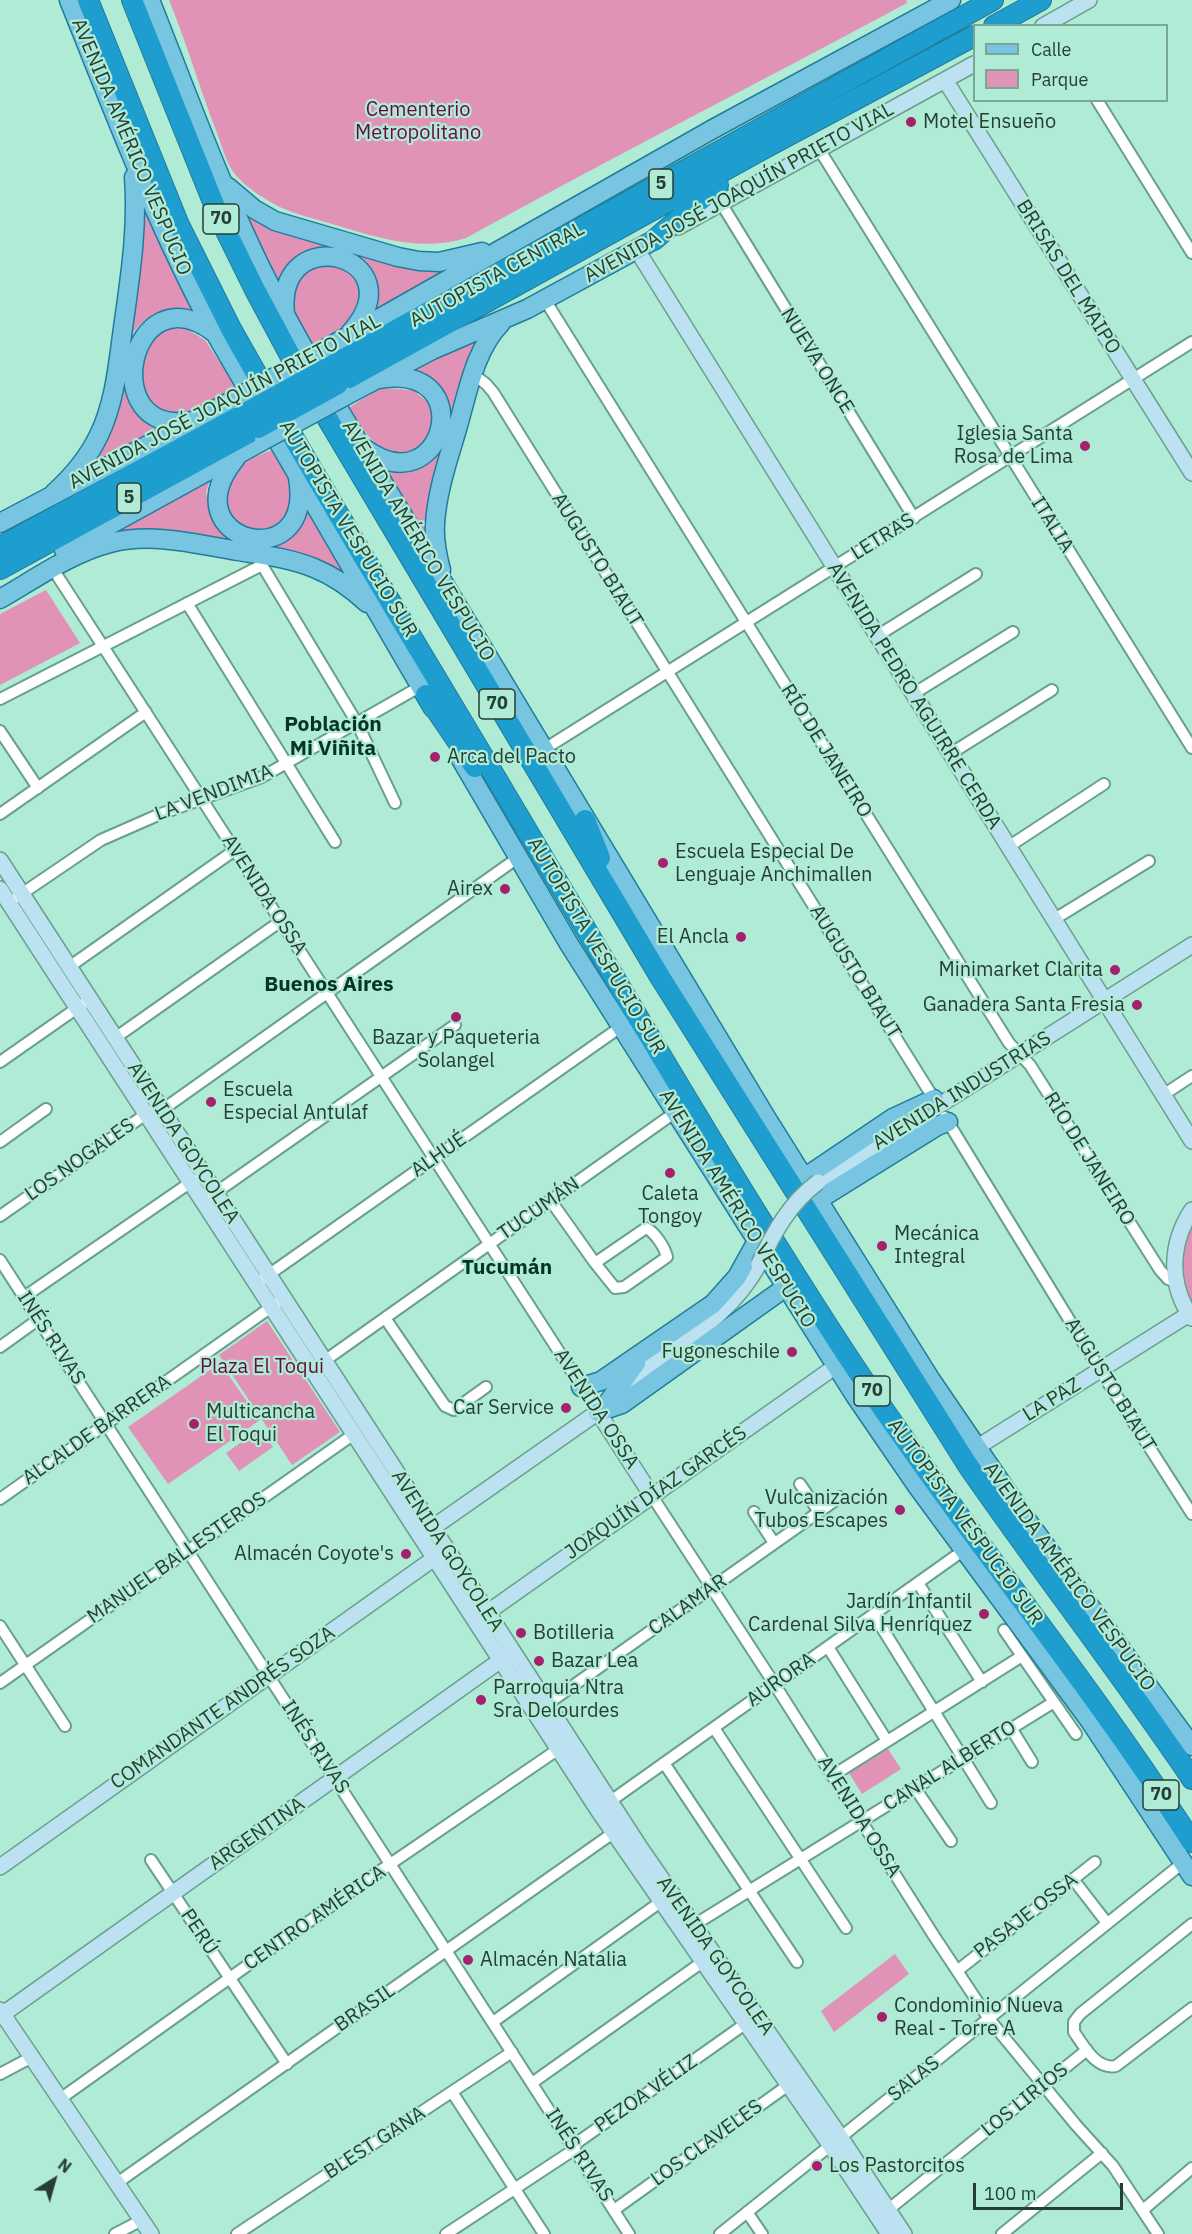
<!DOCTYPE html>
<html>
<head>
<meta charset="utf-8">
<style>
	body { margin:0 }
	#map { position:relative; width:1192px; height:2234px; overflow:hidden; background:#b0ebd5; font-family:"IBM Plex Sans",sans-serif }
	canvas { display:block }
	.legend { position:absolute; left:973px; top:24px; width:195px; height:78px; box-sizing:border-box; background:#b0ebd5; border:2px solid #79a695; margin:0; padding:8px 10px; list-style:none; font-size:18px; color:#263e35 }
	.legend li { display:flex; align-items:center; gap:12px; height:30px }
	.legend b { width:30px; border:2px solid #79a695 }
	.north { position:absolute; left:24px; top:2150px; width:60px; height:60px; -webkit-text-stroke:4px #b0ebd5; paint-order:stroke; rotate:37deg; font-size:16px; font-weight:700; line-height:24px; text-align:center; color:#263e35 }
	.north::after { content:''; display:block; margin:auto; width:21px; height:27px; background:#263e35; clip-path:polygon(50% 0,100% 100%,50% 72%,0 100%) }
	.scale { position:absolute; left:973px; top:2183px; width:150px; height:27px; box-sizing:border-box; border:3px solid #263e35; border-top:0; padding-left:8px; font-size:18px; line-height:21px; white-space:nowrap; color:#263e35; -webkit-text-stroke:4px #b0ebd5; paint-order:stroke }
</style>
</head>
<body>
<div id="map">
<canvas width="1192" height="2234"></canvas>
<ul class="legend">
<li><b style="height:8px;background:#78c5e2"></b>Calle</li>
<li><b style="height:16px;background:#e092b7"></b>Parque</li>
</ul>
<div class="north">N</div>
<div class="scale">100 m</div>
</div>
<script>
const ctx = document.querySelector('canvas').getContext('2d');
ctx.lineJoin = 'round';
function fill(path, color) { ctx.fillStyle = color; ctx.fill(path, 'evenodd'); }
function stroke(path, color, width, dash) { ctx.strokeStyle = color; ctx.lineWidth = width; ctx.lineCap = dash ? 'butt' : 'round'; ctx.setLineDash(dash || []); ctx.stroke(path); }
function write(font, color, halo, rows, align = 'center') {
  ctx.font = font + ' "IBM Plex Sans",sans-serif'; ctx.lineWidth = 4.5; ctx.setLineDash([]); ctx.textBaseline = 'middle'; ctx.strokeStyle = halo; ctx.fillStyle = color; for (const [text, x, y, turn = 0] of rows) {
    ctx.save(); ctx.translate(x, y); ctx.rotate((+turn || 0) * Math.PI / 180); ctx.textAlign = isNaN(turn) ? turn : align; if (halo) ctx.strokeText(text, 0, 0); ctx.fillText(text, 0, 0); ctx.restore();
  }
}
fill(new Path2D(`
	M169 0H906L907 3C760 82 612 157 466 238 424 251 386 240 345 228 319 219 287 214 264 198 252 191 237 179 230 167 225 157 221 144 217 133 200 89 187 44 169 0Z
	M143 207 194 312C168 301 143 315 129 339 121 354 123 396 133 410 141 422 157 423 170 425L85 467 109 435Z
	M242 209 457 267 368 318C372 311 378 301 378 292 379 264 336 238 312 251 303 256 288 283 281 293Z
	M310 265 344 267C363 286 363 295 350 317 346 325 342 330 334 335 326 340 317 344 308 348 299 330 289 301 297 281 299 275 306 270 310 265Z
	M185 328 205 340 236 387C213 399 177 428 153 406 148 402 145 395 141 391 142 372 140 339 161 330 167 328 178 329 185 328Z
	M486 332 469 363 429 499 427 543 382 466 396 470 446 425 408 372Z
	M381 388 413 390 430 404 434 415V429L420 450C413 451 403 455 396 454 375 451 360 424 348 408Z
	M274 449 287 470 294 497C291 504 288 513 283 518 259 547 203 515 237 469 245 459 263 454 274 449Z
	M213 471 206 492 210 513 224 530 272 545 305 499 353 582 325 565 118 538 111 527Z
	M46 590 80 643 0 685V614Z
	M1192 1226V1307C1180 1279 1178 1253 1192 1226Z
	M267 1321 340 1432 292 1465 219 1355Z
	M220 1363 260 1420 168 1484 128 1427Z
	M260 1429 273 1447 239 1471 226 1453Z
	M888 1749 901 1769 862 1794 849 1773Z
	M895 1954 909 1974 834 2032 821 2011Z`), '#e092b7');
const street = new Path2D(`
	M1097 100 1192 253
	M819 149 1192 748
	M721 203 914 518
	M545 300 1009 1043 1030 1065 1160 1270 1168 1279 1176 1282
	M473 374 486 384 493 392 934 1099
	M53 569 598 1412
	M187 603 335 842
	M877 636 976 574
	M913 694 1013 632
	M0 699 262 565 357 723 395 803
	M0 731 38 788
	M543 750 1192 342
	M950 754 1052 690
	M0 814 146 712
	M1008 847 1104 784
	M17 897 101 840 158 815 262 777 421 686
	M1053 920 1149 861
	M69 967 235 850
	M115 1038 281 921
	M0 1062 90 999
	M1163 1095 1192 1076
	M945 1117 1100 1370 1192 1514
	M0 1142 46 1109
	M211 1196 455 1025
	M551 1201 595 1263
	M0 1216 146 1114 162 1110 519 857
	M646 1228C655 1232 665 1248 667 1257L624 1287 615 1288 595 1263Z
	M0 1260 629 2234
	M264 1278 622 1026
	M24 1297 194 1180
	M385 1318 445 1406 454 1410 486 1387
	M0 1347 39 1319
	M320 1364 677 1111
	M800 1484 819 1512
	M652 1496 775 1685 934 1936 989 2019 1076 2125 1113 2166 1158 2234
	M0 1499 277 1303
	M754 1512 774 1543
	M918 1583 982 1682
	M874 1615 991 1803
	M0 1626 65 1726
	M1004 1630 1076 1734
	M828 1647 887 1741
	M0 1683 354 1434
	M543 1707 840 1497
	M714 1728 846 1928
	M1011 1728 1032 1762
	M664 1763 797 1962
	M832 1776 1022 1656
	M915 1788 951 1841
	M605 1805 964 1550
	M151 1860 287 2064
	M1073 1879 1107 1923
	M1192 1924 1080 2014 1074 2022V2032C1084 2046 1096 2070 1116 2066L1192 2008
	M694 1925 1054 1702
	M957 1971 1095 1862
	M493 2022 666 1898
	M0 2074 32 2057
	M532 2083 708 1958
	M452 2092 544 2234
	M60 2099 380 1871 563 1746
	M117 2183 613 1833
	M614 2210 794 2081
	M1143 2210 1192 2168
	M747 2212 762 2234
	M884 2213 1087 2050
	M115 2234 142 2220
	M237 2234 512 2052
	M446 2234 569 2153 578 2142 745 2024 751 2022
	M720 2234 1184 1862
	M1002 2234 1102 2153`);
const secondary = new Path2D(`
	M1043 26 1089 0
	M945 80 1192 473
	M678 227 974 64
	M637 250 1192 1141
	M0 860 641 1849 835 2129 904 2234
	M0 889 598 1810 826 2139 889 2234
	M818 1182 1192 945
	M1192 1210C1170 1243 1168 1285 1192 1318
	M623 1388C672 1344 725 1325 759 1264
	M598 1412 652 1496
	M976 1448 1189 1314
	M425 1533 598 1412 606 1405
	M481 1617 836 1366
	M0 1867 443 1552
	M0 2010 151 2234
	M3 2014 501 1660`);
const primary = new Path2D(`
	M69 0C114 113 157 226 215 333L433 708
	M150 0C183 83 214 168 252 249 278 305 309 359 341 413L767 1119 931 1380 1021 1512 1192 1746
	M228 187 254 209 275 221 398 257 419 261 439 262 482 252
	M285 314C275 217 419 256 350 333
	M320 352 713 129 951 0
	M345 396 432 350 527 309 654 240
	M191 421C95 438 129 268 215 333
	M364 448C444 508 481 361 380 379
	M236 458C167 542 316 579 298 478
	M54 493C73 476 88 458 99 435 115 402 118 364 123 328 130 278 138 228 134 177
	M0 523 235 399
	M64 550 264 440
	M441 570C437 555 434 539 435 524 437 491 448 460 457 429 468 392 474 351 501 323
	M0 599C35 579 71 553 110 543 152 532 196 544 238 551 263 555 290 558 314 568 334 576 351 588 367 603
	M459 756 569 944 854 1394 917 1486 1090 1721 1192 1876
	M804 1178 893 1118 934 1099
	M818 1200 937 1126 948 1122
	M581 1387 601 1381 713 1304 737 1277 757 1241
	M609 1401 636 1363
	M598 1412 622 1404 786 1287`);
const highway = new Path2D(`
	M88 0 179 225 231 329C319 486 414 640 506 795 618 983 728 1173 848 1357 957 1522 1085 1675 1192 1842
	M132 0 219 217 254 288 292 359 662 980 967 1464C1040 1570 1120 1672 1192 1779
	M994 26 1041 0
	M654 240 718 185
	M329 367 993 0
	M338 384 761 150 974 36
	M0 547 249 411
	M0 569 258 428
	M426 695 475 767
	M585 820 600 858`);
stroke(street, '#68a08d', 14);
stroke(secondary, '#68a08d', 18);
stroke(primary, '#217c99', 21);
stroke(highway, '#217c99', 22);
stroke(street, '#fff', 10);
stroke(secondary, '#bce2f1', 15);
stroke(primary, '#78c5e2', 18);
stroke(highway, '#1e9ecf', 20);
const secondaryBridge = new Path2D(`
	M759 1264C774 1232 789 1204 818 1182`);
const primaryBridge = new Path2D(`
	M235 399 320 352
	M264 440 345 396`);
const highwayBridge = new Path2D(`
	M249 411 329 367
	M258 428 338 384`);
stroke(secondaryBridge, '#68a08d', 18, []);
stroke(primaryBridge, '#217c99', 21, []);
stroke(highwayBridge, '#217c99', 22, []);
stroke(secondaryBridge, '#bce2f1', 15);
stroke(primaryBridge, '#78c5e2', 18);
stroke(highwayBridge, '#1e9ecf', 20);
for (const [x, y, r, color] of [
	[911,122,6,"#a4216e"],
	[1085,446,6,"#a4216e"],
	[435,757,6,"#a4216e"],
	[663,863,6,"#a4216e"],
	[505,889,6,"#a4216e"],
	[741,937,6,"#a4216e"],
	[1115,970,6,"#a4216e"],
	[1137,1005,6,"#a4216e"],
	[456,1017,6,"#a4216e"],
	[211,1102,6,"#a4216e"],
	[670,1173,6,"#a4216e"],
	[882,1246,6,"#a4216e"],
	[792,1352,6,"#a4216e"],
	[566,1408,6,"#a4216e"],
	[194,1424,6,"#a4216e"],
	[900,1510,6,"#a4216e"],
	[406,1554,6,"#a4216e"],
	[984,1614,6,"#a4216e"],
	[521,1633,6,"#a4216e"],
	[539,1661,6,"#a4216e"],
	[481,1700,6,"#a4216e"],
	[468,1960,6,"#a4216e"],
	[882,2017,6,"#a4216e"],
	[817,2166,6,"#a4216e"]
]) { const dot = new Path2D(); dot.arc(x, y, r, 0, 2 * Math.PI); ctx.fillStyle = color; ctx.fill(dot); stroke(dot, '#b0ebd5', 2); }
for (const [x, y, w] of [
	[661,184,24],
	[221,219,36],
	[129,498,24],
	[497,704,36],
	[872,1391,36],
	[1161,1795,36]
]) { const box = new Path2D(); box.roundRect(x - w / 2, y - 15, w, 30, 4.5); ctx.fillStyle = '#b0ebd5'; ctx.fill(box); stroke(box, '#263e35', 1.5); }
write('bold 18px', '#263e35', null, [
	["5",661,184],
	["70",221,219],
	["5",129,498],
	["70",497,704],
	["70",872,1391],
	["70",1161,1795]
]);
write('20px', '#680a43', '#b0ebd5', [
	["Cementerio",418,110],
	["Metropolitano",418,133],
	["Plaza El Toqui",262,1367]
]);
write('20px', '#263e35', '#b0ebd5', [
	["Motel Ensueño",923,122],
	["Iglesia Santa",1073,434,"right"],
	["Rosa de Lima",1073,457,"right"],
	["Arca del Pacto",447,757],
	["Escuela Especial De",675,852],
	["Lenguaje Anchimallen",675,875],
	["Airex",493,889,"right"],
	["El Ancla",729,937,"right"],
	["Minimarket Clarita",1103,970,"right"],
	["Ganadera Santa Fresia",1125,1005,"right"],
	["Bazar y Paqueteria",456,1038,"center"],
	["Solangel",456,1061,"center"],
	["Escuela",223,1090],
	["Especial Antulaf",223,1113],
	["Caleta",670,1194,"center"],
	["Tongoy",670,1217,"center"],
	["Mecánica",894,1234],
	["Integral",894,1257],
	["Fugoneschile",780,1352,"right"],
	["Car Service",554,1408,"right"],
	["Multicancha",206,1412],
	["El Toqui",206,1435],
	["Vulcanización",888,1498,"right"],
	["Tubos Escapes",888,1521,"right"],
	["Almacén Coyote's",394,1554,"right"],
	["Jardín Infantil",972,1602,"right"],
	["Cardenal Silva Henríquez",972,1625,"right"],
	["Botilleria",533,1633],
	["Bazar Lea",551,1661],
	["Parroquia Ntra",493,1688],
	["Sra Delourdes",493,1711],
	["Almacén Natalia",480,1960],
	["Condominio Nueva",894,2006],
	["Real - Torre A",894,2029],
	["Los Pastorcitos",829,2166]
], 'left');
write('20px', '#263e35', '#b0ebd5', [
	["AVENIDA AMÉRICO VESPUCIO",131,147,67],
	["AVENIDA JOSÉ JOAQUÍN PRIETO VIAL",739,193,-29],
	["AUTOPISTA CENTRAL",497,275,-29],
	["BRISAS DEL MAIPO",1068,277,58],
	["NUEVA ONCE",817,361,58],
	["AVENIDA JOSÉ JOAQUÍN PRIETO VIAL",225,402,-28],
	["ITALIA",1052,525,58],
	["AUTOPISTA VESPUCIO SUR",348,529,59],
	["LETRAS",883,537,-32],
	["AVENIDA AMÉRICO VESPUCIO",418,541,59],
	["AUGUSTO BIAUT",597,560,58],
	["AVENIDA PEDRO AGUIRRE CERDA",914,696,58],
	["RÍO DE JANEIRO",826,751,58],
	["LA VENDIMIA",214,793,-21],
	["AVENIDA OSSA",264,895,57],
	["AUTOPISTA VESPUCIO SUR",596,946,59],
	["AUGUSTO BIAUT",855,972,58],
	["AVENIDA INDUSTRIAS",962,1091,-32],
	["AVENIDA GOYCOLEA",183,1143,57],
	["ALHUÉ",439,1155,-35],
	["RÍO DE JANEIRO",1089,1159,58],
	["LOS NOGALES",80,1160,-35],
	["TUCUMÁN",539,1209,-35],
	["AVENIDA AMÉRICO VESPUCIO",737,1209,58],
	["INÉS RIVAS",51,1338,57],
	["AUGUSTO BIAUT",1110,1385,58],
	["LA PAZ",1052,1400,-32],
	["AVENIDA OSSA",596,1409,57],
	["ALCALDE BARRERA",97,1430,-35],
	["JOAQUÍN DÍAZ GARCÉS",656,1493,-35],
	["AUTOPISTA VESPUCIO SUR",965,1522,54],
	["AVENIDA GOYCOLEA",447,1551,57],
	["MANUEL BALLESTEROS",177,1558,-35],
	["AVENIDA AMÉRICO VESPUCIO",1069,1577,54],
	["CALAMAR",688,1605,-35],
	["AURORA",781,1680,-35],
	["COMANDANTE ANDRÉS SOZA",223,1708,-35],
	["INÉS RIVAS",315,1747,57],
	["CANAL ALBERTO",950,1766,-32],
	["AVENIDA OSSA",859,1817,58],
	["ARGENTINA",257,1834,-35],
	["PASAJE OSSA",1026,1916,-38],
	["CENTRO AMÉRICA",315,1918,-35],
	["PERÚ",199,1932,56],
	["AVENIDA GOYCOLEA",715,1956,55],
	["BRASIL",365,2008,-35],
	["SALAS",914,2079,-39],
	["PEZOA VÉLIZ",646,2094,-35],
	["LOS LIRIOS",1025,2100,-39],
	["BLEST GANA",375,2143,-33],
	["LOS CLAVELES",707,2143,-36],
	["INÉS RIVAS",579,2155,57]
]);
write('bold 21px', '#053428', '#b0ebd5', [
	["Población",333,725],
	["Mi Viñita",333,749],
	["Buenos Aires",329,985],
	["Tucumán",507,1268]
]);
</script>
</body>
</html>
